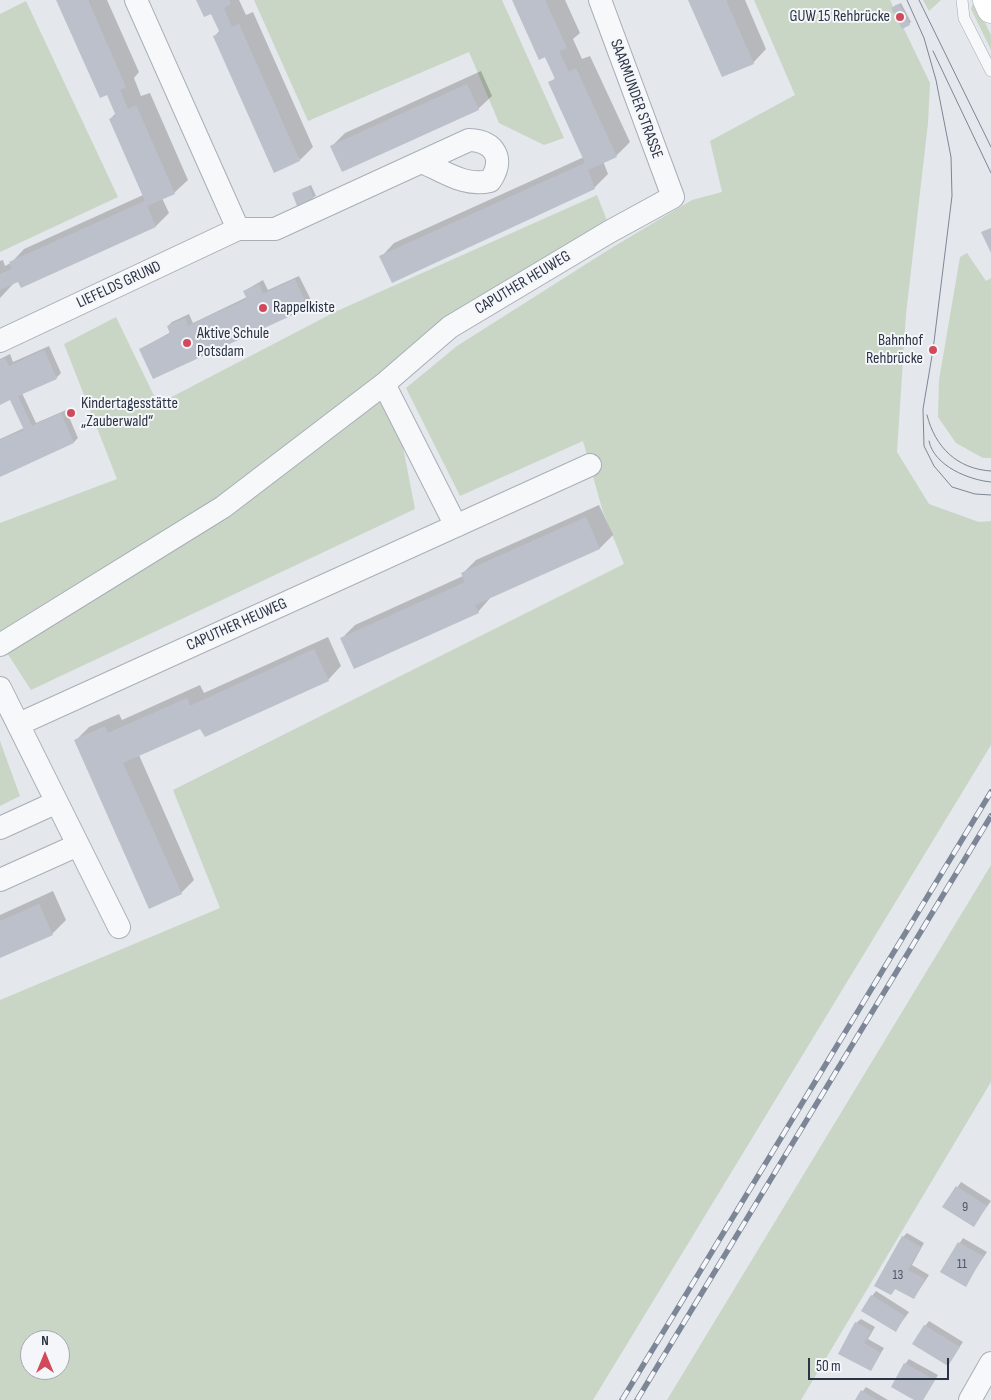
<!DOCTYPE html>
<html>
<head>
<meta charset="utf-8">
<style>
	body { margin:0 }
	#map { position:relative; width:991px; height:1400px; overflow:hidden; background:#e4e7ec; font-family:"Sofia Sans Condensed",sans-serif }
	canvas { display:block }
	.north { position:absolute; left:20px; top:1330px; width:50px; height:50px; box-sizing:border-box; background:#f4f6f9; border:1px solid #a4a8b1; border-radius:50%; rotate:0deg; font-size:14px; font-weight:700; line-height:20px; text-align:center; color:#2b3445 }
	.north::after { content:''; display:block; margin:auto; width:18px; height:22px; background:#d1495b; clip-path:polygon(50% 0,100% 100%,50% 72%,0 100%) }
	.scale { position:absolute; left:808px; top:1358px; width:141px; height:22px; box-sizing:border-box; border:2px solid #2b3445; border-top:0; padding-left:6px; font-size:15px; line-height:18px; white-space:nowrap; color:#2b3445; -webkit-text-stroke:4px #f4f6f9; paint-order:stroke }
</style>
</head>
<body>
<div id="map">
<canvas width="991" height="1400"></canvas>
<div class="north">N</div>
<div class="scale">50 m</div>
</div>
<script>
const ctx = document.querySelector('canvas').getContext('2d');
ctx.lineJoin = 'round';
function fill(path, color) { ctx.fillStyle = color; ctx.fill(path, 'evenodd'); }
function stroke(path, color, width, dash) { ctx.strokeStyle = color; ctx.lineWidth = width; ctx.lineCap = dash ? 'butt' : 'round'; ctx.setLineDash(dash || []); ctx.stroke(path); }
function write(font, color, halo, rows, align = 'center') {
  ctx.font = font + ' "Sofia Sans Condensed",sans-serif'; ctx.lineWidth = 4; ctx.setLineDash([]); ctx.textBaseline = 'middle'; ctx.strokeStyle = halo; ctx.fillStyle = color; for (const [text, x, y, turn = 0] of rows) {
    ctx.save(); ctx.translate(x, y); ctx.rotate((+turn || 0) * Math.PI / 180); ctx.textAlign = isNaN(turn) ? turn : align; if (halo) ctx.strokeText(text, 0, 0); ctx.fillText(text, 0, 0); ctx.restore();
  }
}
fill(new Path2D(`
	M254 0H502L564 138 544 145 499 123 469 52 308 121Z
	M754 0H890L930 83 928 123 906 314 897 452 929 504 979 522 991 521V745L593 1400H0V1000L220 908 173 790 624 564 603 512 583 441 460 496 406 388 457 346 613 247 692 200 722 192 710 141 795 95ZM30 1340H60V1370H30Z
	M923 0H941L929 11Z
	M974 0 991 35V50L971 9Z
	M26 1 118 197 0 252V14Z
	M597 195 608 223 388 370 415 509 31 690 0 642V523L117 479 64 344 116 317 158 404 337 311Z
	M967 253 986 281 991 278V458H983L956 443 938 417 939 380 960 257Z
	M0 741 20 796 0 806Z
	M991 865V1082L801 1400H667Z`), '#c9d6c5');
fill(new Path2D(`
	M58 0H107L139 72 134 78 141 96 150 93 188 180 174 193 162 198 169 213 156 226 21 287 19 280 14 283 0 298V261L3 260 5 266 11 263 24 249 143 195 110 119 116 113 108 93Z
	M198 0H239L246 15 253 12 313 147 300 160 215 36 220 30 211 12Z
	M513 0H565L580 33 573 39 582 59 590 56 630 142 616 156 603 161 608 174 594 188 381 257 394 243 584 157 550 83 556 77Z
	M689 0H745L766 49 753 63Z
	M901 3 911 22 909 24 894 6Z
	M481 71 492 96 478 109 332 146 345 133Z
	M311 185 316 196 298 204 293 193Z
	M299 276 312 302 307 307 140 349 171 332 168 326 172 322 189 314 193 323 247 297 244 291 263 280 268 290Z
	M49 346 61 373 56 378 22 393 36 423 66 410 78 438 74 442 0 476V439L24 428 11 399 0 404V359L10 354 13 362Z
	M599 505 613 535 600 548 491 597 478 612 342 638 355 625 463 576 462 574 476 560Z
	M328 637 341 666 328 680 201 727 139 755 194 880 181 893 75 741 89 727 119 714 122 720 200 685 204 693Z
	M53 891 66 920 52 934 0 957V915Z
	M961 1182 991 1201 973 1226 944 1207Z
	M907 1233 924 1243 912 1265 929 1275 914 1298 896 1288 891 1294 903 1237Z
	M963 1238 987 1252 965 1285 942 1271Z
	M876 1291 909 1312 895 1331 872 1296Z
	M861 1319 875 1327 868 1339 884 1348 870 1370 856 1323Z
	M929 1321 963 1342 948 1364 925 1326Z
	M909 1359 938 1375 923 1400H916L905 1364Z
	M866 1387 888 1400H856Z`), '#0003');
fill(new Path2D(`
	M56 0H88L126 87 120 90 128 109 136 105 175 194 147 206 156 227 21 288 18 282 0 290V274L12 269 9 262 145 201 109 119 116 116 107 95 100 98Z
	M196 0H229L231 4 224 8 228 18 232 27 239 24 300 161 274 173 213 36 220 33 211 14 204 17Z
	M512 0H545L567 48 559 51 569 72 576 68 617 157 588 170 595 189 392 283 379 256 585 163 548 82 555 79 545 57 539 60Z
	M688 0H726L754 64 722 77Z
	M899 4 910 25 902 29 891 8Z
	M467 84 479 110 342 172 330 146Z
	M309 186 314 199 297 206 292 193Z
	M991 228V253L981 232Z
	M295 279 308 308 153 379 139 349 170 334 167 326 185 318 188 326 247 299 243 291 259 284 263 294Z
	M44 350 57 379 18 396 32 426 61 413 74 443 0 477V440L24 430 10 400 0 405V360L5 358 9 366Z
	M586 517 600 549 475 605 479 613 354 669 340 638 465 582 461 573Z
	M314 649 329 681 205 737 200 729 123 763 182 894 149 909 74 740 105 726 108 733 187 698 190 706Z
	M39 904 53 935 0 958V921Z
	M956 1186 987 1206 974 1227 942 1207Z
	M902 1236 921 1247 908 1270 925 1279 914 1299 895 1289 891 1295 874 1286Z
	M958 1242 983 1256 966 1287 940 1272Z
	M871 1295 905 1316 896 1332 861 1311Z
	M855 1322 871 1331 864 1343 881 1353 871 1371 838 1354Z
	M924 1325 960 1347 948 1366 912 1344Z
	M904 1363 935 1380 923 1400H914L891 1387Z
	M861 1390 877 1400H855Z`), '#bbc0ca');
const service = new Path2D(`
	M962 0 964 18 991 71`);
const minor = new Path2D(`
	M238 229H275L469 140C495 141 505 159 490 181 463 187 445 171 421 162
	M0 341 238 229 136 0
	M384 384 456 526
	M0 645 223 507 384 384 450 327 609 232 673 197 600 0
	M0 688 119 927
	M19 724 590 465
	M0 828 55 803
	M0 880 78 845
	M970 1400 991 1363`);
const secondary = new Path2D(`
	M987 0 991 9`);
stroke(service, '#a9aeb7', 12);
stroke(minor, '#a9aeb7', 24);
stroke(secondary, '#a9aeb7', 29);
stroke(service, '#f7f8fa', 11);
stroke(minor, '#f7f8fa', 22);
stroke(secondary, '#fff', 28);
stroke(new Path2D(`
	M907 0 924 38 936 80 951 157 952 196 933 350 923 409 924 446 934 466 952 487 975 494 991 495
	M919 0 991 147
	M933 51 991 173
	M927 415C935 447 957 469 991 471
	M929 441C934 466 969 480 991 482`), '#7d8696', 1);
const rail = new Path2D(`
	M622 1400 991 792
	M637 1400 991 816`);
stroke(rail, '#7d8696', 5.5);
stroke(rail, '#f4f6f9', 4, [11]);
for (const [x, y, r, color] of [
	[900,17,5,"#d1495b"],
	[263,308,5,"#d1495b"],
	[187,343,5,"#d1495b"],
	[933,350,5,"#d1495b"],
	[71,413,5,"#d1495b"]
]) { const dot = new Path2D(); dot.arc(x, y, r, 0, 2 * Math.PI); ctx.fillStyle = color; ctx.fill(dot); stroke(dot, '#f4f6f9', 2); }
write('14px', '#4f5766', null, [
	["9",965,1207],
	["11",962,1264],
	["13",898,1275]
]);
write('16px', '#2b3445', '#f4f6f9', [
	["GUW 15 Rehbrücke",890,17,"right"],
	["Rappelkiste",273,308],
	["Aktive Schule",197,334],
	["Potsdam",197,352],
	["Bahnhof",923,341,"right"],
	["Rehbrücke",923,359,"right"],
	["Kindertagesstätte",81,404],
	["„Zauberwald“",81,422]
], 'left');
write('16px', '#2b3445', '#f4f6f9', [
	["SAARMUNDER STRASSE",636,99,70],
	["CAPUTHER HEUWEG",523,283,-31],
	["LIEFELDS GRUND",119,285,-25],
	["CAPUTHER HEUWEG",237,625,-24]
]);
</script>
</body>
</html>
